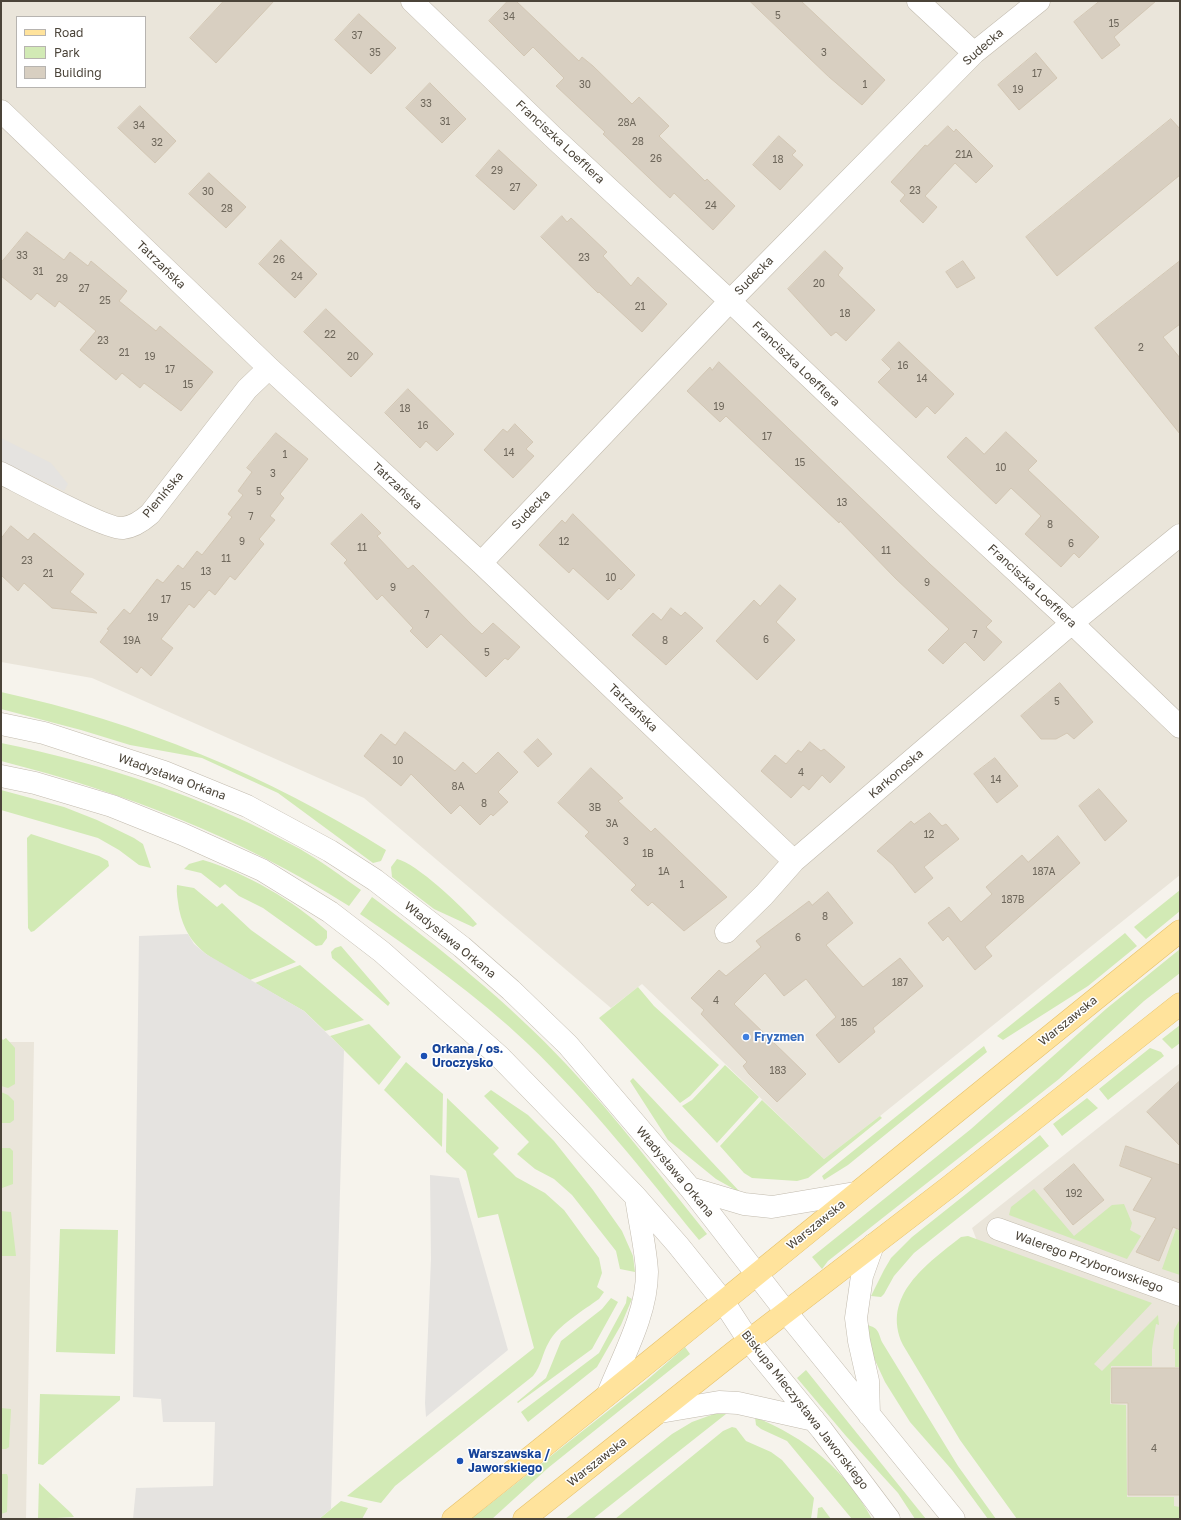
<!DOCTYPE html>
<html>
<head>
<meta charset="utf-8">
<style>
	body { margin:0 }
	#map { position:relative; width:1181px; height:1520px; overflow:hidden; background:#f6f3ec; font-family:"Golos Text",sans-serif }
	canvas { display:block }
	.frame { position:absolute; inset:0; border:2px solid #4b4439; pointer-events:none }
	.legend { position:absolute; left:16px; top:16px; width:130px; height:72px; box-sizing:border-box; background:#fff; border:1px solid #b7b4b0; margin:0; padding:5px 7px; list-style:none; font-size:12px; color:#4b4439 }
	.legend li { display:flex; align-items:center; gap:8px; height:20px }
	.legend b { width:20px; border:1px solid #b7b4b0 }
</style>
</head>
<body>
<div id="map">
<canvas width="1181" height="1520"></canvas>
<div class="frame"></div>
<ul class="legend">
<li><b style="height:5px;background:#ffe39c"></b>Road</li>
<li><b style="height:11px;background:#d2eab5"></b>Park</li>
<li><b style="height:11px;background:#d8cfc1"></b>Building</li>
</ul>
</div>
<script>
const ctx = document.querySelector('canvas').getContext('2d');
ctx.lineJoin = 'round';
function fill(path, color) { ctx.fillStyle = color; ctx.fill(path, 'evenodd'); }
function stroke(path, color, width, dash) { ctx.strokeStyle = color; ctx.lineWidth = width; ctx.lineCap = dash ? 'butt' : 'round'; ctx.setLineDash(dash || []); ctx.stroke(path); }
function write(font, color, halo, rows, align = 'center') {
  ctx.font = font + ' "Golos Text",sans-serif'; ctx.lineWidth = 3; ctx.setLineDash([]); ctx.textBaseline = 'middle'; ctx.strokeStyle = halo; ctx.fillStyle = color; for (const [text, x, y, turn = 0] of rows) {
    ctx.save(); ctx.translate(x, y); ctx.rotate((+turn || 0) * Math.PI / 180); ctx.textAlign = isNaN(turn) ? turn : align; if (halo) ctx.strokeText(text, 0, 0); ctx.fillText(text, 0, 0); ctx.restore();
  }
}
fill(new Path2D(`
	M1 1H1180V875L880 1116 824 1159 642 984 611 1008 364 798 92 678 1 662ZM17 17H145V87H17Z
	M1 1042H34L26 1519H1Z
	M1180 1063V1519H1086L972 1228Z`), '#eae5da');
fill(new Path2D(`
	M1 692C138 722 268 775 386 850L381 861 373 863 278 793 202 758 130 745 81 730 1 709Z
	M1 743C104 764 208 798 300 849 321 861 341 876 361 890L349 906C239 837 127 793 1 761Z
	M1 790 64 807 97 820 134 838 143 844 151 868 139 865 119 850 98 838 1 810Z
	M31 834 99 856 108 861 109 866 34 931 31 932 28 928 27 838Z
	M397 859C416 863 464 908 477 924L473 927 434 909 392 877 391 867Z
	M203 860C246 873 294 901 327 931V938L322 945 316 946 263 908 239 896 225 884 220 888 201 873 184 869 189 864Z
	M177 885 194 888 217 907 222 903 251 930 296 962 250 980C216 960 188 952 179 909 178 901 176 893 177 885Z
	M1180 890V911L1146 939 1134 927Z
	M372 897C440 948 508 1002 566 1064 617 1118 661 1177 707 1234L699 1240C644 1173 591 1104 528 1044 477 995 418 954 360 914Z
	M1125 933 1137 946 1088 986 1003 1040 997 1036Z
	M341 946 390 1003 388 1006 332 958 331 952 335 948Z
	M1180 949V973L1144 1001 1059 1079 828 1261 822 1269 812 1257 971 1129 1106 1009Z
	M300 965 364 1020 325 1031 304 1011 255 983Z
	M638 987 654 1006 719 1065 690 1096 680 1103 599 1018Z
	M369 1024 401 1057 379 1085 330 1036Z
	M1180 1025V1043L1172 1049 1162 1039Z
	M1 1038 3 1040 6 1038 15 1048V1084L8 1088 1 1086Z
	M984 1046 987 1052 848 1165 824 1180 822 1176Z
	M1150 1048 1161 1052 1164 1056 1108 1100 1099 1089Z
	M406 1062 443 1094 442 1147 384 1090Z
	M725 1065 759 1097 717 1143 682 1106 692 1100Z
	M633 1078 741 1193 716 1179 668 1140 630 1081Z
	M491 1090 528 1115 554 1141 593 1190 622 1231 633 1256 635 1272 620 1269 616 1251 572 1195 554 1179 535 1169 517 1154 529 1142 484 1096Z
	M1 1092 8 1095 14 1101V1120L10 1123H1Z
	M447 1098 499 1148 493 1154 516 1177 545 1193 564 1210 599 1258 602 1273 597 1287 604 1292 599 1299C584 1310 557 1326 549 1342 542 1353 542 1365 533 1376L395 1486 381 1503 347 1496 534 1348 498 1214 478 1218 466 1171 446 1152Z
	M1087 1098 1098 1108 1062 1136 1053 1124Z
	M762 1100 824 1159 880 1116 882 1118 808 1178 797 1181 752 1178 744 1173 720 1146Z
	M1040 1135 1049 1146 914 1253 894 1276 884 1294 881 1297 871 1296 884 1270 891 1258 912 1237Z
	M1 1148H10L13 1151V1184L2 1188Z
	M1034 1189 1074 1236 1112 1205 1124 1204 1132 1223 1130 1230 1141 1236 1127 1259 1009 1215 1011 1207Z
	M1 1211 11 1212 16 1256H2Z
	M60 1229 118 1230 115 1354 56 1352Z
	M1176 1229 1180 1231V1275L1162 1269Z
	M968 1236 1152 1303 1094 1364 1102 1371 1158 1315 1159 1325 1156 1324 1152 1349V1366H1111L1110 1404 1126 1405 1127 1497H1174V1506L1180 1507V1519H1017L960 1440 903 1345C880 1296 928 1263 961 1237Z
	M627 1296 632 1299 621 1325 597 1367 528 1422 521 1412 599 1353 626 1303Z
	M611 1298 618 1302 592 1349 518 1403 517 1402 546 1378 561 1341 602 1309Z
	M1180 1319V1367H1175V1349H1173L1174 1330Z
	M867 1325C879 1328 878 1332 882 1342L958 1466 996 1519H988L952 1470 910 1422 885 1382 873 1356Z
	M685 1347 690 1354 548 1468 492 1519H471L646 1381Z
	M806 1370 926 1519H915L898 1493 846 1436 797 1378Z
	M40 1394 120 1396V1400L43 1465 38 1464Z
	M1 1408 11 1409 9 1447 6 1449H1Z
	M714 1414H726L593 1519H565L672 1434 692 1422Z
	M755 1417C805 1437 847 1471 872 1519H852L787 1441 761 1429 756 1425Z
	M732 1427 736 1428 746 1441 771 1452 782 1460 814 1498 811 1519H615L723 1431Z
	M1 1474H7L8 1477 7 1512 1 1514Z
	M39 1483 71 1513 74 1517 38 1519Z
	M341 1501 368 1508 362 1519H319Z
	M822 1507 831 1519H817L818 1508Z`), '#d2eab5');
fill(new Path2D(`
	M1 438 51 463 68 484 64 491 1 461Z
	M188 934 194 944 206 954 304 1011 344 1050 331 1509 319 1519H133L136 1488 213 1486 215 1422H163L161 1399 133 1397 139 936Z
	M430 1175 459 1178 508 1350 426 1417 425 1403 431 1259Z`), '#e5e3e0');
const building = new Path2D(`
	M224 1H274L216 63 190 38Z
	M508 1H516L579 61 582 57 593 66 632 104 639 97 669 126 659 136 705 181 707 179 735 206 713 230 674 193 670 198 603 134 605 132 556 86 564 78 533 47 524 56 489 21Z
	M750 1H801L885 80 862 105 829 77Z
	M1100 1H1156L1114 37 1120 45 1102 59 1074 22Z
	M359 14 396 48 371 74 335 40Z
	M1036 53 1057 78 1019 110 998 85Z
	M430 83 466 119 442 143 406 108Z
	M140 106 176 141 155 163 118 128Z
	M1171 119 1180 129V175L1057 276 1026 237Z
	M948 126 954 132 956 129 993 166 976 183 955 163 925 196 937 207 923 223 900 201 905 195 891 182 925 145 927 146Z
	M779 136 796 151 792 155 803 165 780 190 753 165Z
	M499 150 537 185 514 210 476 176Z
	M209 173 246 207 226 228 189 194Z
	M562 216 567 222 571 218 607 252 603 256 631 286 638 277 667 304 642 332 599 292 598 293 541 237Z
	M27 232 64 260 70 252 88 266 91 261 127 291 119 301 156 331 160 326 213 372 181 411 144 383 140 388 122 373 116 380 80 350 96 331 59 301 55 307 37 293 31 300 1 276V263Z
	M281 240 317 274 295 298 259 264Z
	M825 251 843 268 838 275 875 310 846 341 836 332 831 336 788 289Z
	M963 261 975 278 957 288 946 272Z
	M1180 261V324L1163 337 1180 358V434L1095 328Z
	M326 309 373 354 351 377 304 332Z
	M899 342 954 394 935 414 927 406 916 418 878 382 891 369 882 360Z
	M719 362 930 564 992 621 986 627 1002 642 984 661 965 642 943 664 928 650 949 629 895 578 840 521 839 523 726 416 720 422 687 391 710 367 712 370Z
	M408 389 454 434 437 451 426 441 420 448 385 413Z
	M515 424 533 442 526 449 534 456 513 478 484 450 503 429 507 432Z
	M1006 432 1037 461 1028 470 1099 537 1079 558 1074 553 1061 567 1025 534 1041 516 1011 488 996 504 947 457 966 437 984 454Z
	M276 433 308 459 280 494 284 498 270 516 275 520 259 539 264 544 235 580 230 576 215 595 209 590 194 608 189 604 161 639 173 648 151 676 141 667 137 673 100 642 109 630 107 629 124 609 130 614 157 579 163 583 178 565 183 569 197 551 202 555 232 517 228 514 243 495 238 491 252 472 247 468Z
	M362 514 381 533 377 536 408 569 413 565 473 626 482 634 493 623 520 647 508 660 505 658 486 677 441 634 427 648 410 631 413 628 382 595 377 600 344 563 347 560 331 544Z
	M573 514 635 575 621 590 619 588 608 600 573 568 569 573 539 545 562 520 565 523Z
	M11 526 28 540 34 533 84 574 70 592 97 613 52 608 24 583 18 591 1 575V539Z
	M780 585 796 599 776 622 795 640 757 680 716 641 754 600 760 606Z
	M671 608 681 616 685 612 703 628 666 665 632 635 653 613 661 620Z
	M1060 683 1093 722 1074 739 1067 733 1056 739H1041L1021 716Z
	M405 732 455 771 463 762 476 774 498 752 518 772 498 792 508 802 493 816 491 814 480 825 460 805 451 814 411 774 401 786 364 756 381 734 395 745Z
	M538 739 552 754 538 767 524 752Z
	M810 742 821 751 824 749 845 767 830 783 822 775 809 790 803 785 791 798 761 771 775 755 786 764 798 750 801 752Z
	M995 758 1018 786 997 803 974 774Z
	M591 768 623 798 618 801 635 817 651 832 655 828 727 897 684 931 652 902 648 906 631 890 636 885 585 836 589 832 558 803Z
	M1099 789 1127 821 1105 841 1079 806Z
	M930 813 942 826 946 824 959 839 924 867 933 878 915 893 893 865 877 851 911 821 914 824Z
	M1058 836 1080 863 985 947 992 956 975 970 948 936 943 941 928 923 949 907 961 922 992 894 986 887 1022 855 1028 862Z
	M828 892 853 923 826 945 863 987 900 958 923 986 873 1028 875 1032 839 1063 816 1035 836 1017 806 979 784 996 765 973 734 1004 806 1074 777 1102 749 1074 743 1066 747 1062 701 1014 704 1010 691 998 719 970 726 976 761 947 756 941 809 901 812 905Z
	M1180 1081V1146L1147 1112Z
	M1126 1146 1180 1165V1230L1173 1227 1159 1261 1136 1252 1156 1218 1133 1210 1152 1178 1120 1166Z
	M1074 1164 1104 1200 1073 1225 1044 1189Z
	M1112 1368H1180V1495H1128V1403H1112Z`);
fill(building, '#d8cfc1');
stroke(building, '#d3c7b4', 1);
const minor = new Path2D(`
	M412 1 553 137 730 301 942 503 1072 623 1180 727
	M918 1 974 53
	M1 111 269 368 481 563 794 861
	M1 473C21 483 107 530 123 528 133 527 142 521 150 514L247 389 269 368
	M481 563 730 301 974 53 1039 1
	M1 724 44 733 164 772 247 806 330 851 375 880 462 947 511 990 568 1045 690 1188 786 1312 954 1519
	M1 776 35 783 112 806 182 834 262 870 330 912 382 952 499 1056 636 1197 678 1245 723 1301 749 1341 822 1430 889 1519
	M726 932 764 895 794 861 1072 623 1180 535
	M690 1188 744 1204 772 1207 855 1193
	M998 1229 1180 1295
	M608 1394C623 1356 647 1314 647 1272 646 1249 639 1220 636 1197
	M660 1412 719 1402 738 1403 814 1420
	M869 1415 868 1381 859 1341 856 1318 862 1276 873 1245`);
const major = new Path2D(`
	M453 1519C697 1325 937 1126 1180 931
	M524 1519 734 1352 950 1186 1180 1004`);
stroke(minor, '#c2bbae', 23);
stroke(major, '#e6c16a', 23);
stroke(minor, '#fff', 22);
stroke(major, '#ffe39c', 22);
for (const [x, y, r, color] of [
	[746,1037,4,"#3f7fe0"],
	[424,1056,4,"#1a4fb4"],
	[460,1461,4,"#1a4fb4"]
]) { const dot = new Path2D(); dot.arc(x, y, r, 0, 2 * Math.PI); ctx.fillStyle = color; ctx.fill(dot); stroke(dot, '#fff', 1.5); }
write('10px', '#6e675b', null, [
	["5",778,16],
	["34",509,17],
	["15",1114,24],
	["37",357,36],
	["35",375,53],
	["3",824,53],
	["17",1037,74],
	["30",585,85],
	["1",865,85],
	["19",1018,90],
	["33",426,104],
	["31",445,122],
	["28A",627,123],
	["34",139,126],
	["28",638,142],
	["32",157,143],
	["21A",964,155],
	["26",656,159],
	["18",778,160],
	["29",497,171],
	["27",515,188],
	["23",915,191],
	["30",208,192],
	["24",711,206],
	["28",227,209],
	["33",22,256],
	["23",584,258],
	["26",279,260],
	["31",38,272],
	["24",297,277],
	["29",62,279],
	["20",819,284],
	["27",84,289],
	["25",105,301],
	["21",640,307],
	["18",845,314],
	["22",330,335],
	["23",103,341],
	["2",1141,348],
	["21",124,353],
	["19",150,357],
	["20",353,357],
	["16",903,366],
	["17",170,370],
	["14",922,379],
	["15",188,385],
	["19",719,407],
	["18",405,409],
	["16",423,426],
	["17",767,437],
	["14",509,453],
	["1",285,455],
	["15",800,463],
	["10",1001,468],
	["3",273,474],
	["5",259,492],
	["13",842,503],
	["7",251,517],
	["8",1050,525],
	["9",242,542],
	["12",564,542],
	["6",1071,544],
	["11",362,548],
	["11",886,551],
	["11",226,559],
	["23",27,561],
	["13",206,572],
	["21",48,574],
	["10",611,578],
	["9",927,583],
	["15",186,587],
	["9",393,588],
	["17",166,600],
	["7",427,615],
	["19",153,618],
	["7",975,635],
	["6",766,640],
	["19A",132,641],
	["8",665,641],
	["5",487,653],
	["5",1057,702],
	["10",398,761],
	["4",801,773],
	["14",996,780],
	["8A",458,787],
	["8",484,804],
	["3B",595,808],
	["3A",612,824],
	["12",929,835],
	["3",626,842],
	["1B",648,854],
	["1A",664,872],
	["187A",1044,872],
	["1",682,885],
	["187B",1013,900],
	["8",825,917],
	["6",798,938],
	["187",900,983],
	["4",716,1001],
	["185",849,1023],
	["183",778,1071],
	["192",1074,1194],
	["4",1154,1449]
]);
write('12px', '#4b4439', '#fff', [
	["Sudecka",983,47,-41],
	["Franciszka Loefflera",560,142,43],
	["Tatrzańska",161,265,44],
	["Sudecka",754,276,-45],
	["Franciszka Loefflera",796,364,44],
	["Tatrzańska",397,486,43],
	["Pienińska",163,495,-50],
	["Sudecka",531,510,-46],
	["Franciszka Loefflera",1032,586,43],
	["Tatrzańska",633,708,44],
	["Karkonoska",896,774,-41],
	["Władysława Orkana",172,777,20],
	["Władysława Orkana",450,940,39],
	["Warszawska",1068,1021,-39],
	["Władysława Orkana",675,1172,50],
	["Warszawska",816,1225,-39],
	["Walerego Przyborowskiego",1089,1262,20],
	["Biskupa Mieczysława Jaworskiego",805,1410,52],
	["Warszawska",597,1462,-38]
]);
write('bold 12px', '#366cbe', '#fff', [
	["Fryzmen",754,1037]
], 'left');
write('bold 12px', '#164399', '#fff', [
	["Orkana / os.",432,1049],
	["Uroczysko",432,1063],
	["Warszawska /",468,1454],
	["Jaworskiego",468,1468]
], 'left');
</script>
</body>
</html>
